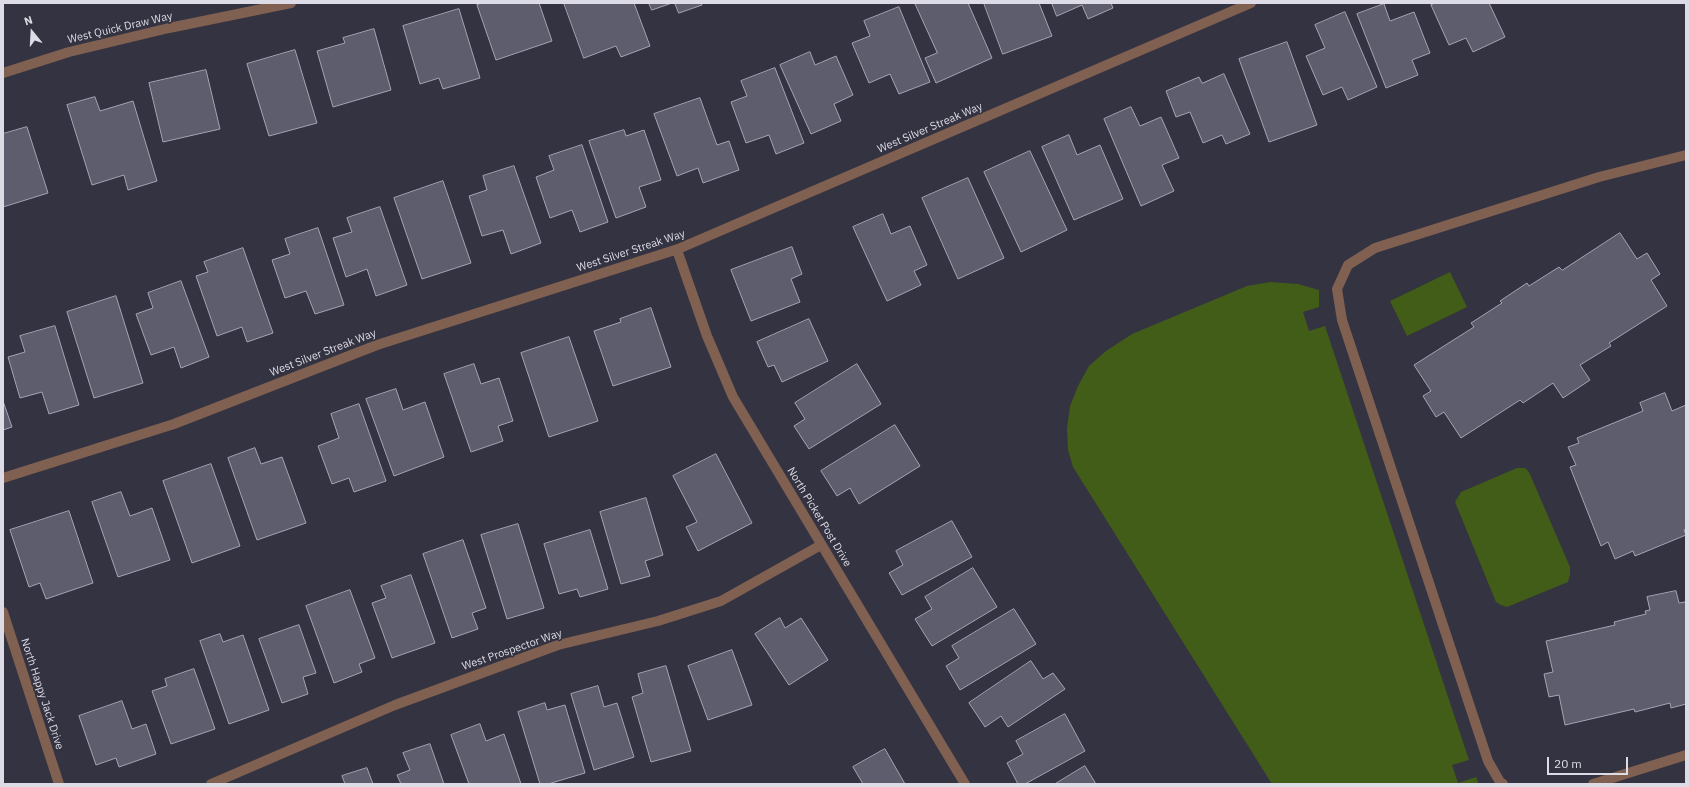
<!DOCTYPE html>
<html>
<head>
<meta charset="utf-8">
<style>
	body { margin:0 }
	#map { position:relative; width:1689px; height:787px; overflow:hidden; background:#343341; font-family:"IBM Plex Sans",sans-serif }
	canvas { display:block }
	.frame { position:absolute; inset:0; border:4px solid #dddce6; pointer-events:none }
	.north { position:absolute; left:12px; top:12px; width:40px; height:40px; -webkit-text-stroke:3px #343341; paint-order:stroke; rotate:342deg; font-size:11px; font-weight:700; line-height:16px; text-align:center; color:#dddce6 }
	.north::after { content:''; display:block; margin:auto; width:14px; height:18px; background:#dddce6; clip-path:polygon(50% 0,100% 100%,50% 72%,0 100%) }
	.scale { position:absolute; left:1547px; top:757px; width:81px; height:18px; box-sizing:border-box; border:2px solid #dddce6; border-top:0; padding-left:5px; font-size:12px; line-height:14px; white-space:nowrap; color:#dddce6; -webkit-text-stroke:3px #343341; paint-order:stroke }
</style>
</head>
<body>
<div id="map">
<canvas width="1689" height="787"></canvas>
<div class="frame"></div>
<div class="north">N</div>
<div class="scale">20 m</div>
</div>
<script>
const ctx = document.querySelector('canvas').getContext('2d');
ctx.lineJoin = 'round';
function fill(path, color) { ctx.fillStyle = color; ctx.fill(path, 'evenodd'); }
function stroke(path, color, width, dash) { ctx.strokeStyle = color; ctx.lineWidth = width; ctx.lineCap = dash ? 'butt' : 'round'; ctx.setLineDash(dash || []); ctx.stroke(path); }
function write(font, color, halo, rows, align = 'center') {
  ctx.font = font + ' "IBM Plex Sans",sans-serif'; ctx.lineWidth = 3.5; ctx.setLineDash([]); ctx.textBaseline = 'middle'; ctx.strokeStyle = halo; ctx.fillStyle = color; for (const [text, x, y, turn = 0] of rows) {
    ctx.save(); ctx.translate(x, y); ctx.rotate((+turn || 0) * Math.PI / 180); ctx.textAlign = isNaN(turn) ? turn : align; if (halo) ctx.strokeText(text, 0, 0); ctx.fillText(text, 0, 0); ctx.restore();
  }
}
fill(new Path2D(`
	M1450 272 1467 307 1407 336 1390 301Z
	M1270 282 1298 284 1319 290V307L1303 312 1309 331 1325 326 1469 760 1452 765 1458 783 1476 777 1479 784H1272L1073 467 1068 450 1067 429 1070 406 1078 386 1089 366 1106 351 1132 334 1247 286Z
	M1517 468H1525L1529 472 1570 567V575L1568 582 1507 607 1501 605 1496 602 1455 502 1461 492Z`), '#425d17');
const building = new Path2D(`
	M482 3H539L552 41 496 60 477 5Z
	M564 3H634L650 46 621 57 616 46 584 58Z
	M649 3H672L652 10Z
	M675 3H701L702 5 679 13Z
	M915 3H968L992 58 936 83 925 58 937 53Z
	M984 3H1039L1052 36 1003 54Z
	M1052 3H1111L1113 8 1088 19 1082 5 1057 16Z
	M1436 3H1489L1505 37 1473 52 1466 38 1449 45 1431 5Z
	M1384 4 1390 21 1414 12 1430 53 1412 60 1418 75 1386 88 1357 14Z
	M899 7 930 82 899 94 890 74 869 83 852 43 870 36 864 21Z
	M459 9 480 78 443 89 439 78 420 84 403 26Z
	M1345 12 1377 87 1348 100 1342 87 1323 95 1306 56 1325 48 1315 25Z
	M374 29 391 90 333 107 317 51 345 43 343 38Z
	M1287 42 1317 125 1269 142 1239 59Z
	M295 50 317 123 269 136 247 64Z
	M810 52 815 65 836 56 853 95 834 104 841 121 811 134 780 65Z
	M775 68 804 143 776 154 769 135 746 143 731 102 747 96 741 81Z
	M206 70 220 129 163 142 149 83Z
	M1224 74 1250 134 1226 144 1222 135 1203 143 1190 112 1176 117 1166 91 1199 77 1202 83Z
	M95 97 100 111 133 101 157 181 128 190 124 175 92 185 67 105Z
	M700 98 717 145 729 141 739 170 703 183 698 168 677 176 654 114Z
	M1131 107 1140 126 1161 117 1179 158 1162 165 1174 191 1141 206 1104 119Z
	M27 127 48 193 3 207V134Z
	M624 130 626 136 644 130 661 180 639 187 646 207 616 218 589 141Z
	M1069 135 1077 155 1100 145 1123 199 1074 220 1042 147Z
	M582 145 608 222 580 232 572 210 550 218 536 177 554 170 549 156Z
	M1030 151 1067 230 1021 252 984 172Z
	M514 166 541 243 511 254 503 230 482 236 469 196 487 190 483 176Z
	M968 178 1004 258 958 279 922 198Z
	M443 181 471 263 422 279 394 198Z
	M380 207 407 285 376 296 367 269 346 277 333 238 352 232 347 218Z
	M883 214 891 234 910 226 927 265 914 271 921 285 887 301 853 227Z
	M318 228 344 305 315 314 306 291 285 298 272 260 290 254 285 239Z
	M1620 233 1637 259 1647 253 1660 274 1651 280 1667 306 1609 343 1611 346 1580 365 1590 380 1563 398 1553 383 1523 403 1520 400 1461 438 1444 412 1436 417 1423 396 1431 391 1414 365 1474 327 1471 323 1502 303 1500 301 1527 283 1529 286 1559 267 1562 270Z
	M792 247 802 274 791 279 800 302 751 321 731 270Z
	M243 248 273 333 247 342 242 327 217 336 196 276 208 272 204 262Z
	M181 281 209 357 181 368 174 347 151 355 136 314 153 308 148 293Z
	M116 296 143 383 94 398 67 312Z
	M651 308 671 367 613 386 594 331 621 322 620 319Z
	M809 319 828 361 782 382 774 365 768 367 757 342Z
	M55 326 79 405 49 414 42 392 20 398 8 357 25 352 20 336Z
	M569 337 598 421 549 437 521 353Z
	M474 364 481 384 499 378 513 421 498 426 503 441 471 452 444 374Z
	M857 364 881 404 809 449 794 426 805 419 795 403Z
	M396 389 403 410 425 402 444 457 394 476 366 399Z
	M1665 393 1672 411 1686 405V529L1684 530 1686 535 1635 556 1633 551 1615 559 1608 542 1601 546 1570 467 1576 465 1568 447 1579 443 1577 438 1643 411 1640 403Z
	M3 401 12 427 3 430Z
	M359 404 386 481 354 492 349 478 332 484 318 446 339 438 331 414Z
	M895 425 920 466 859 504 850 488 837 496 821 471Z
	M255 448 261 464 282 457 306 523 257 540 228 458Z
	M716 454 752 523 698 551 686 527 697 522 673 476Z
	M211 464 240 546 192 563 163 481Z
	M121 492 130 516 152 508 170 560 118 577 92 502Z
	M646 498 663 555 645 561 650 576 621 584 600 512Z
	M69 511 93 583 46 599 40 583 29 587 10 530Z
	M952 521 972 557 902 595 889 573 903 565 896 551Z
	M518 524 544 608 507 619 481 535Z
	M590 530 608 589 580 597 577 589 559 594 544 544Z
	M463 540 486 608 472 613 478 629 452 638 423 554Z
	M973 568 997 607 932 646 915 619 932 609 925 597Z
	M411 575 435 643 392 658 372 603 386 598 381 586Z
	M350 590 375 658 359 664 362 672 334 683 306 606Z
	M1676 591 1679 603 1685 602 1686 605V704L1671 708 1670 703 1635 712 1634 709 1565 725 1559 695 1549 697 1544 674 1553 672 1546 641 1615 625 1614 622 1646 614 1645 611 1650 610 1647 597Z
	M1014 609 1036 644 960 690 946 666 959 658 952 646Z
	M780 618 785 628 801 618 828 660 789 685 755 634Z
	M299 625 316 673 303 677 308 694 282 703 259 639Z
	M220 634 223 642 243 635 269 710 229 724 200 641Z
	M732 650 752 705 708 720 688 666Z
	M1031 661 1043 679 1053 673 1065 689 1008 727 1001 716 985 727 969 703Z
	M666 666 691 751 651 762 632 697 643 693 638 674Z
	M194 669 215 729 171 744 152 691 167 686 165 679Z
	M598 686 604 707 617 703 634 757 594 770 571 694Z
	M122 701 132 729 146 724 156 754 119 767 116 758 96 765 79 716Z
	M545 703 547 710 565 705 585 773 548 784H540L518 712Z
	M1065 714 1085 751 1025 784H1018L1007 763 1023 754 1016 741Z
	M480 724 486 741 504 734 521 784H469L451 735Z
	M430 744 444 784H401L397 775 410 770 403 753Z
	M885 749 905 784H863L853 767Z
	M1085 766 1096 784H1055Z
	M367 768 373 784H345L342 776Z`);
fill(building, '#5e5d6d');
stroke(building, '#a5a3b5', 1);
stroke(new Path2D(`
	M3 73 69 52 169 28 291 3
	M677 250 707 336 733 397 965 784
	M3 478 174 424 377 345 678 249 1251 3
	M3 612 59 784
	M211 784 395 705 558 645 658 621 721 601 821 545
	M1503 784 1500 782 1488 761 1342 320 1337 289 1348 265 1375 248 1599 177 1686 155
	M1593 784 1686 755`), '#806051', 10);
write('11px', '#dddce6', '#343341', [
	["West Quick Draw Way",120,28,-13],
	["West Silver Streak Way",930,128,-23],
	["West Silver Streak Way",631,251,-18],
	["West Silver Streak Way",323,353,-21],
	["North Picket Post Drive",819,517,59],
	["West Prospector Way",512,650,-19],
	["North Happy Jack Drive",42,694,72]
]);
</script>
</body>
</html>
